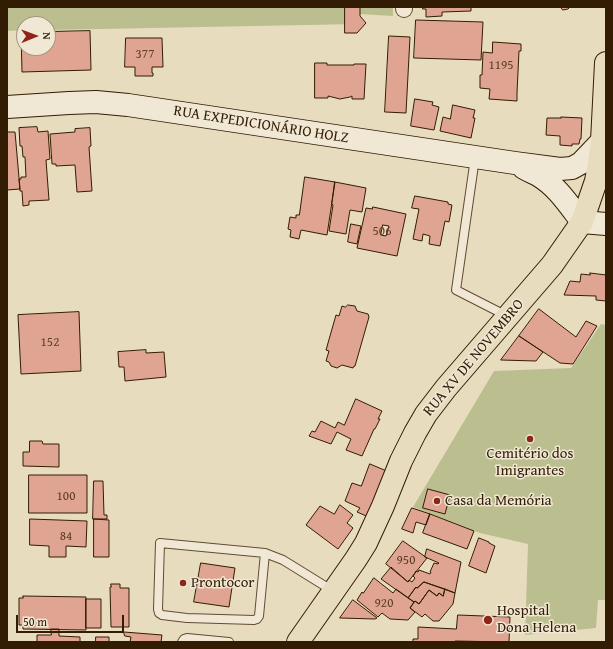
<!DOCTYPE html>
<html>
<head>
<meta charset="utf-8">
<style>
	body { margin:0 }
	#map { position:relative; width:613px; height:649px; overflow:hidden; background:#e8dcbf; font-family:"Gentium Book Plus",serif }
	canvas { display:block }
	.frame { position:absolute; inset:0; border:8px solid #321c03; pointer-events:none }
	.north { position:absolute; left:16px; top:16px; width:40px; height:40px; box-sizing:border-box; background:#f0e8d5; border:1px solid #a49681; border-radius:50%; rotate:89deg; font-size:11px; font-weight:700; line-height:16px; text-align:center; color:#321c03 }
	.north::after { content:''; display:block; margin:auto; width:14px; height:18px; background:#8f2418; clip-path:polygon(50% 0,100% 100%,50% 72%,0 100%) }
	.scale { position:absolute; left:16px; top:615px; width:108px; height:18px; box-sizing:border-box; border:2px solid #321c03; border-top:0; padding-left:5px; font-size:12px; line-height:14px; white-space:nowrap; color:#321c03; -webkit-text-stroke:3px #f0e8d5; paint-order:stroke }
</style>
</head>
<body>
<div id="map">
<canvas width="613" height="649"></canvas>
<div class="frame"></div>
<div class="north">N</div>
<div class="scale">50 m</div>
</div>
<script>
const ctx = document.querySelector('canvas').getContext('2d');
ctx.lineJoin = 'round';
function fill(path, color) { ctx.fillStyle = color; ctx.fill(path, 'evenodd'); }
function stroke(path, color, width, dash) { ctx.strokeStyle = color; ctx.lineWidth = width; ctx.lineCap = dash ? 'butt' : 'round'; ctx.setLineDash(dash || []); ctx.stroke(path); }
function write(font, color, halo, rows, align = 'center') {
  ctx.font = font + ' "Gentium Book Plus",serif'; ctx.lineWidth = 3; ctx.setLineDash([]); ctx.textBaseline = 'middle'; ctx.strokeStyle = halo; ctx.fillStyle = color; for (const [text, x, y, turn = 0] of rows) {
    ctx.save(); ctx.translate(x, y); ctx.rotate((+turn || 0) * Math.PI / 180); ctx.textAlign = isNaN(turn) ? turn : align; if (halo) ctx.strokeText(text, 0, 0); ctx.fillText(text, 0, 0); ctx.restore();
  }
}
fill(new Path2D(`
	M7 7H393V16L359 14V24L48 30V24H24V30L7 31Z
	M601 324 606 325V600H598L596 628 525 635 528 544 480 533 413 507 494 371 571 368Z`), '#bbbf8f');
const building = new Path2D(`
	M345 7H360V16L366 23 357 33H345Z
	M423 7H471V11L442 12V16L426 17V9H423Z
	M561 7H570L568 9 563 10Z
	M416 20 483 22 481 60 414 58Z
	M90 31 91 70 22 72 21 33H24V48H48V32Z
	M389 36 410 37 406 113 385 112Z
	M126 38H162L163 67H152V73H153V76H135V67H125Z
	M493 42 521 44V51H519L517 93V101L489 99 490 89 480 88V75H482L483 52 492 53Z
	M315 63H327V65H354V64H366L364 99H352V96L350 97 340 99 328 96V98H315Z
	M415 99 433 102 432 105 439 107 434 130 411 126Z
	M453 105 475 110 473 118H475L471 138 440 131 443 117 450 119Z
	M561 117 582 118 581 139H580L579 144H572V146L560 145V136L546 135 547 118H561Z
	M37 127 38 132 48 131 50 159 46 160 49 200 29 201V205L23 206 22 191H20L19 179H21V177H26L25 157H23L22 146H20L19 128Z
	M90 128 91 146 89 147 92 191 77 192 75 165 56 166V164H52L50 134 75 132V129Z
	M7 132H15L20 189 7 190Z
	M305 177 335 182 327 235 301 230 299 239 290 237 291 230 288 229 290 217 296 218V215H299Z
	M335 182 366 188 362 212 350 210 346 234 329 231 333 205 332 204Z
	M415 196 448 202V204L452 205 449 222 445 221 440 246 429 244 430 236 423 234 422 241 413 239 419 209 412 208Z
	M373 207 406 214 397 256 357 248 366 208 372 209ZM383 225 389 226 386 236 381 235Z
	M351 224 361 226 357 244 348 242Z
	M590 273 606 275V301L596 300V296L564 295 570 281 580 282 581 274 590 275Z
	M348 305 355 306 357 311 368 314 369 317 355 366 353 367V368L342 365 337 368 331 366 329 362 326 361 329 351 326 350 336 315 339 316 342 306 345 307Z
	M539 309 576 337 586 321 597 326 573 364 560 363 519 336Z
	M79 312 81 371 21 374 18 315Z
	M519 336 543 352 536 361 501 360Z
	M146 350V353L164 352 166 377 125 381 124 367H119L118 352Z
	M356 399 382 411 378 419H380L375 429H374L362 456 346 450 351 439 337 432 331 444 309 436 312 431 315 432 321 421 335 428 338 422 344 425Z
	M30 441H42L43 444H59V467L23 466V452H29Z
	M370 464 389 472 371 518 357 512 360 508 345 501 352 483 361 486Z
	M29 475H87V513H29Z
	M94 481H103L104 515H107V519H93Z
	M428 489 450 495 445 514 423 508Z
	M340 505 353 515 347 523 353 528 338 549 306 525 320 506 334 514Z
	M412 508 430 514 426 525 416 522 413 533 402 529Z
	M430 514 474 531 467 549 423 533Z
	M30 519 87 521 86 547 66 546V557H49V546L30 545Z
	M94 519 109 520V557H94Z
	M479 538 489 542V543L495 546 486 573 469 566Z
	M403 541 427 558 408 582 386 564Z
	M427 549 461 562 455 593 424 582 417 588 416 587 408 598 381 579 391 567 408 582 409 580 412 582 415 578 413 576 416 571 418 572 419 570 430 574 431 572H430L434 563 438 564 439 563 425 557Z
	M201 563 235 568 229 607 194 602Z
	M374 578 393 593 396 589 414 602 410 608 415 612 408 620 390 619 382 613 378 617 357 600 362 592 363 593Z
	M424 582 445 589 443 596 439 593 437 596 429 590 419 604 415 601 414 602 408 598 416 587 417 588Z
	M111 584H120V588H129V627H111L110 587H111Z
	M445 589 455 593 453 604 439 621H433L425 614 422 617 410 608 415 601 419 604 429 590 437 596 439 593 443 596Z
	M23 596 86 597V630L23 629V625H19V598H23Z
	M86 599H101V628H86Z
	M353 600 377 618 375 619 340 618Z
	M458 615 510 617 509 642 455 641V642H413V639H418V627L456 629Z
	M51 629H59V636L80 637V642H37V635H51Z
	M124 632 162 635 161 642H130L131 637 125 636Z
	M96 637H109V642H96Z`);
fill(building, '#e0a492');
stroke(building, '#321c03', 1);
const lane = new Path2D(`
	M475 158 456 290 507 316
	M265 553 259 616 257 619 254 620 187 618 162 615 159 613 158 609 160 543 265 553 283 560 333 591
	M182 642 184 639 187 638 229 642`);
const street = new Path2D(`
	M404 9V7`);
const secondary = new Path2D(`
	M7 107 69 103 96 102 128 105 515 163 560 169 572 168 581 163 602 141
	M524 168C529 171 534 173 538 175 557 186 569 205 582 222L606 224`);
const primary = new Path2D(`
	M298 642 356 559 366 543 383 506 401 461 415 433 426 414 446 388 552 265 582 222 596 181 599 164 602 141 606 63`);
stroke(lane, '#604c32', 10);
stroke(street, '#604c32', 18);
stroke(secondary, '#321c03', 24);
stroke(primary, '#321c03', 24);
stroke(lane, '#f0e8d5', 8);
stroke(street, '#f0e8d5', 16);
stroke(secondary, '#f0e8d5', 22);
stroke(primary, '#e8dcbf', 22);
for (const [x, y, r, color] of [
	[530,439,4,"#8f2418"],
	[437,501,4,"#8f2418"],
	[183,583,4,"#8f2418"],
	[488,620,5,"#8f2418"]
]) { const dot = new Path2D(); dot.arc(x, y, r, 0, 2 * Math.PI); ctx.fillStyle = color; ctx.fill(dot); stroke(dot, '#f0e8d5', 1.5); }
write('13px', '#5e3e27', null, [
	["377",145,55],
	["1195",501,66],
	["506",382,232],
	["152",50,343],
	["100",66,497],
	["84",66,537],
	["950",406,561],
	["920",384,604]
]);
write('15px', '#321c03', '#f0e8d5', [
	["RUA EXPEDICIONÁRIO HOLZ",261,125,9],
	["RUA XV DE NOVEMBRO",474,358,-50]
]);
write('15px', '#321c03', '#f0e8d5', [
	["Cemitério dos",530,454,"center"],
	["Imigrantes",530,471,"center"],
	["Casa da Memória",445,501],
	["Prontocor",191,583],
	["Hospital",497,611],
	["Dona Helena",497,628]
], 'left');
</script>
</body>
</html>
